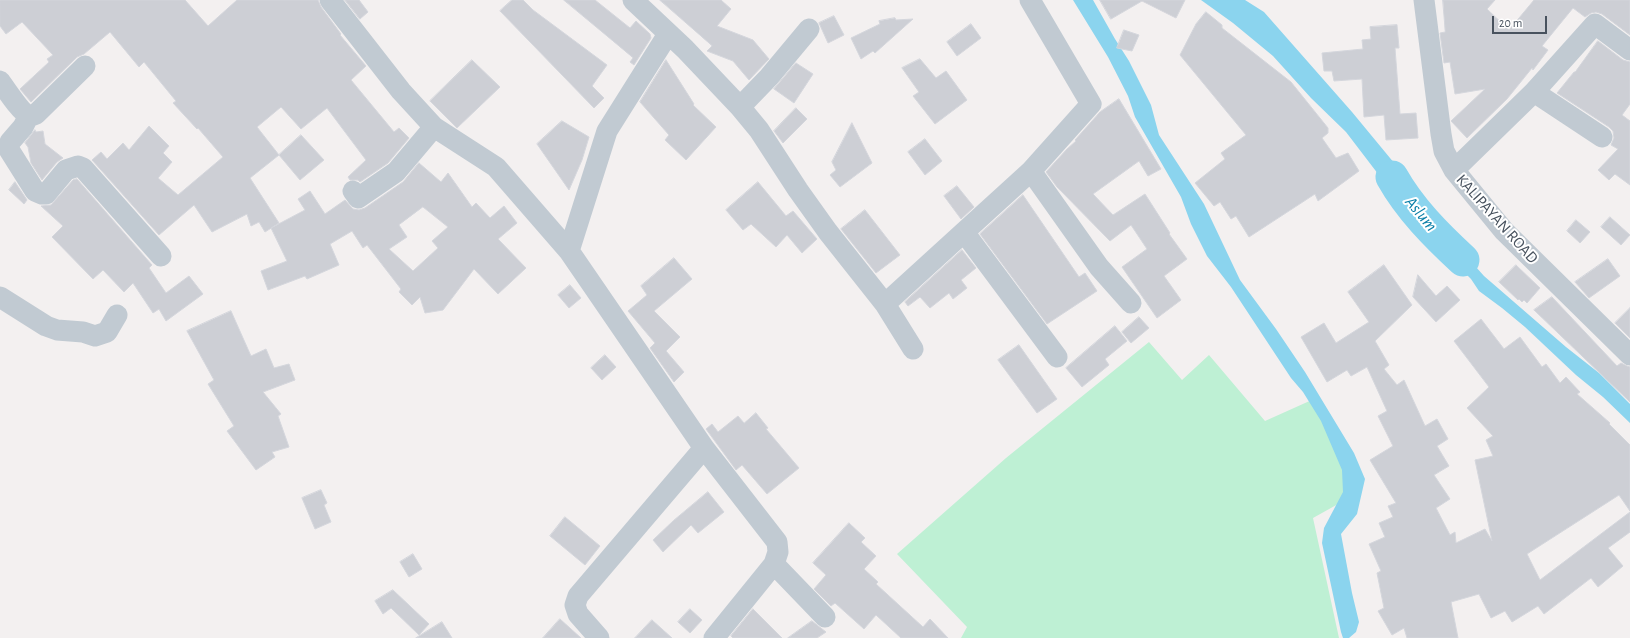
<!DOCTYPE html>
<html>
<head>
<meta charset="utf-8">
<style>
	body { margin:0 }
	#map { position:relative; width:1630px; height:638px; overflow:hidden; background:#f3f0f0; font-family:"Alegreya Sans",sans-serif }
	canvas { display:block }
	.scale { position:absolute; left:1492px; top:16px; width:55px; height:18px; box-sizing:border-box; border:2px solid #48525e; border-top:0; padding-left:5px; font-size:12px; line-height:14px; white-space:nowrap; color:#48525e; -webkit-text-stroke:3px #fff; paint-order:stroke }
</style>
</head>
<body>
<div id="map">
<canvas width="1630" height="638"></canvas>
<div class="scale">20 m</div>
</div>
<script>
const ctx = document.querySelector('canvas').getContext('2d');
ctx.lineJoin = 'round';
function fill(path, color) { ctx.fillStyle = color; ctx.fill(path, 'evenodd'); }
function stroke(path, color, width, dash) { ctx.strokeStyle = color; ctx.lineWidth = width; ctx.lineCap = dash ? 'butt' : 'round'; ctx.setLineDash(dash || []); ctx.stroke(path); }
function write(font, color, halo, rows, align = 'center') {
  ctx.font = font + ' "Alegreya Sans",sans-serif'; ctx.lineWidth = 4; ctx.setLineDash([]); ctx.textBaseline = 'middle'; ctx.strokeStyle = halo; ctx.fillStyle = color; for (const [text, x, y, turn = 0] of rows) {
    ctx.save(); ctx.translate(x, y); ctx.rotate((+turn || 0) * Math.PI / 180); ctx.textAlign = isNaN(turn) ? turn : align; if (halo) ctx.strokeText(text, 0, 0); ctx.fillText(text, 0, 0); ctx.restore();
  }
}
fill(new Path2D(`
	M1149 342 1182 380 1209 355 1265 421 1314 399 1356 494 1313 518 1339 638H961L967 627 897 554 1006 458Z`), '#bef0d4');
fill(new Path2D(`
	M1073 0H1093L1115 39 1129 61 1151 105 1159 135 1204 204 1240 280 1276 329 1305 372 1354 453 1365 479 1357 514 1341 534 1352 593 1359 622 1356 632 1349 638H1343L1341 632 1322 543 1324 528 1343 492 1342 470 1321 421 1303 392 1291 378 1231 287 1207 256 1191 224 1181 197 1135 117 1128 96 1108 57Z
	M1201 0H1245L1264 12 1352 112 1409 181 1421 204 1414 221 1346 132 1311 98 1273 56 1233 23Z
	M1434 220 1484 276 1566 347 1599 373 1630 404V423L1603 397 1576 375 1525 327 1502 308 1479 291 1471 279 1428 236Z`), '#8bd4ee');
stroke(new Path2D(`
	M1392 177C1410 209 1436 235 1463 260`), '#8bd4ee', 33);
const building = new Path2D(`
	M0 0H185L208 26 237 0H318L321 7 341 34 340 35 366 66 351 80 394 132 399 128 409 138 388 163 360 182 358 180H350L348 177 366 160 327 108 301 129 281 107 257 127 279 155 250 178 279 223 265 232 259 222 251 226 247 214 212 232 194 205 159 235 92 160 101 152 107 159 123 143 129 150 149 126 169 146 163 153 172 162 158 178 178 195 223 157 198 128 197 129 173 103 176 101 144 62 139 67 110 32 84 54 77 57 31 102 20 89 49 62 47 59 53 55 22 22 6 34 0 26Z
	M345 0H359L368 12 360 19Z
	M512 0H523L533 10 607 65 592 86 604 98 594 108 500 11Z
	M564 0H595L630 28 636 21 650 34 651 38 634 65 630 62 633 58Z
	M660 0H721L731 9 717 26 753 40 769 59 749 80 733 61 707 51 712 46Z
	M1100 0H1185L1176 18 1142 1 1111 19Z
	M1443 0H1495L1487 9 1509 30 1534 0H1630V35L1602 14 1596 12 1591 13 1585 17 1573 8 1542 46 1548 50 1533 70 1532 68 1507 99 1467 138 1451 121 1485 89 1455 94 1450 62 1444 63 1440 33 1445 32Z
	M1206 12 1222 25V28L1291 82 1328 128V133L1322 138 1336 158 1348 153 1359 171 1318 201 1315 194 1249 237 1236 216 1231 219 1220 202 1214 206 1195 183 1225 159 1221 153 1246 135 1180 55 1196 24Z
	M834 16 844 35 828 43 819 23Z
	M895 18 896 20 913 19 875 53 873 51 861 59 851 38 880 24 879 21Z
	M971 24 981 38 957 56 947 42Z
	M1397 25 1399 48H1395L1400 114 1416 113 1418 138 1386 140 1384 115 1364 117 1362 79 1334 81 1332 71H1324L1322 53 1363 49 1362 40 1371 39 1370 27Z
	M1124 30 1139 35 1132 51 1117 48Z
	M1598 41 1623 60 1630 62V104L1622 115 1630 121V185L1615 174 1609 180 1598 170 1618 149 1611 145 1614 138 1613 131 1609 127 1557 93 1574 72H1575Z
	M920 59 936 78 946 71 967 100 935 124 913 96 919 92 902 68Z
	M472 60 500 87 457 128 430 101Z
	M666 60 694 104 693 105 716 127 686 160 665 140 669 135 640 102Z
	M796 63 813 74 794 103 774 89Z
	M1119 99 1161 169 1148 176 1139 161 1093 194 1113 215 1145 194 1170 233 1169 234 1187 259 1164 276 1181 300 1157 318 1122 267 1147 249 1131 225 1110 241 1057 187 1046 172 1067 149 1076 141 1075 140 1100 112Z
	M796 108 807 119 783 143 774 131Z
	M562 121 589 137 582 160 569 190 537 144Z
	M852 123 872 163 840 187 830 175 836 170 832 162Z
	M35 130 36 132 43 131 45 144 63 158 57 162 42 180 31 163 28 147 25 143Z
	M301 135 324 160 300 180 279 155Z
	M925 139 942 161 925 175 908 152Z
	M419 163 441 182 448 173 472 207 476 203 490 218 504 206 517 223 498 239 526 268 498 294 474 269 443 310 425 313 420 297 412 305 399 292 401 289 367 245 363 248 352 231 330 244 339 265 307 279 305 276 268 290 261 271 287 261 271 228 305 210 298 199 310 191 325 214 345 200 353 209 359 210 365 208 403 182ZM423 207 448 227 432 241 438 248 413 271 389 249 407 237 399 225Z
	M77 179 152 265 149 268 166 293 189 276 203 294 166 321 159 309 153 313 133 283 124 292 103 270 93 279 52 237 63 226 41 206 51 205 73 180Z
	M15 182 27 200 24 204 9 190Z
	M758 182 786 216 793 211 817 239 802 253 787 235 776 247 751 224 743 230 726 210Z
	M957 186 974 207 961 219 944 196Z
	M1023 195 1079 277 1085 273 1097 291 1047 324 980 234Z
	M865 210 900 255 876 273 841 229Z
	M1610 217 1630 235 1621 245 1601 227Z
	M1576 220 1590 232 1580 243 1567 231Z
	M962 250 976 268 961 280 967 288 953 299 949 293 930 308 920 297 908 306 905 302Z
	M674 258 692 279 654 311 680 337 666 351 684 372 674 382 650 348 655 343 628 311 647 295 641 286Z
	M1608 259 1620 276 1589 298 1575 282Z
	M1384 265 1412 305 1375 341 1389 365 1384 369 1397 385 1404 380 1425 426 1437 419 1448 439 1437 446 1449 466 1434 475 1450 499 1436 508 1450 535 1455 532 1456 543 1485 529 1492 541 1475 460 1493 456 1486 440 1493 436 1467 408 1489 387 1454 341 1481 319 1504 349 1520 337 1542 367 1546 364 1560 383 1566 377 1580 392 1577 394 1610 423 1609 424 1630 445V511L1619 495 1527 554 1540 580 1630 512V532L1608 548 1623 566 1598 587 1591 578 1544 614 1538 606 1512 622 1505 611 1491 618 1479 594 1451 602 1458 638H1407L1404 628 1392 635 1378 611 1384 608 1377 573 1381 571 1369 544 1385 537 1379 523 1393 517 1388 506 1396 503 1370 460 1393 446 1378 416 1387 411 1367 367 1351 376 1347 370 1327 382 1301 337 1324 323 1336 343 1369 322 1348 292Z
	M1516 265 1540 288 1527 303 1524 300 1522 302 1519 299 1518 300 1499 282Z
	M1418 275 1436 296 1447 286 1460 300 1436 322 1413 297Z
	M570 285 581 298 569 308 558 295Z
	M1552 297 1617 366 1621 363 1627 366 1630 367V402L1534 310Z
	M1630 308V338L1615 323Z
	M231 311 251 356 266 349 274 368 289 364 295 380 263 392 281 414 278 416 289 447 272 452 275 457 256 470 227 431 234 426 208 384 214 380 187 331Z
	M1139 317 1149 328 1131 343 1122 332Z
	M1115 326 1127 341 1105 359 1109 365 1082 387 1066 368Z
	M1019 345 1057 399 1037 413 998 360Z
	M605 355 616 367 602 380 591 368Z
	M756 413 768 428 766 429 799 468 767 494 742 465 736 470 706 429 712 424 718 432 738 416 744 423Z
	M321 490 327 503 324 505 331 522 315 529 302 498Z
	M708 492 724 512 698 533 691 525 663 552 653 540 673 521Z
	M565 517 600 546 585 565 550 536Z
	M849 523 865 538 861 542 876 556 864 569 878 582 876 584 923 627 930 619 948 638H901L876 615 864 629 835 603 831 606 814 589 826 575 813 563Z
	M413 554 422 569 409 577 400 562Z
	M393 590 429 624 419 635 391 608 383 614 375 601Z
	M690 609 702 620 690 633 678 622Z
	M753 609 782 638H733L731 636Z
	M560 619 581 638H543Z
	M652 620 672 638H635Z
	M812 621 826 632 817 638H788Z
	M442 622 452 638H416Z`);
fill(building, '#cdcfd5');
stroke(building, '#d4d6dc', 1);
stroke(new Path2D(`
	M330 0 401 91 434 127 496 167 569 251 704 448 777 542 778 552 774 564 714 638
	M633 0 685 49 740 107 759 130 798 190 828 232 885 304 913 349
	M1424 0 1441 134 1444 151 1454 170 1504 231 1630 355
	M0 81C5 88 22 114 30 116 32 116 34 115 36 114L85 66
	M1534 92 1602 137
	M740 107 769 77 809 29
	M29 115 23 127 10 142 8 148 35 191 42 194H46L66 170 78 166 83 168 161 256
	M1454 170 1534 92 1595 24 1630 50
	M1031 171 1099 267 1131 303
	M353 191 358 198 396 172 434 127
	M964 232 1057 357
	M569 251 607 131 668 34
	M0 297 46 326 57 330 83 332 95 336 107 332 117 315
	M885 304 1031 171 1091 104 1030 0
	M774 564 825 617
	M599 638 578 614 575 605 578 596 704 448`), '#c1cad2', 21);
write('16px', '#48525e', '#fff', [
	["KALIPAYAN ROAD",1497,219,48]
]);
write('italic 17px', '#097ea7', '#fff', [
	["Aslum",1421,214,50]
]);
</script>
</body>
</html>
